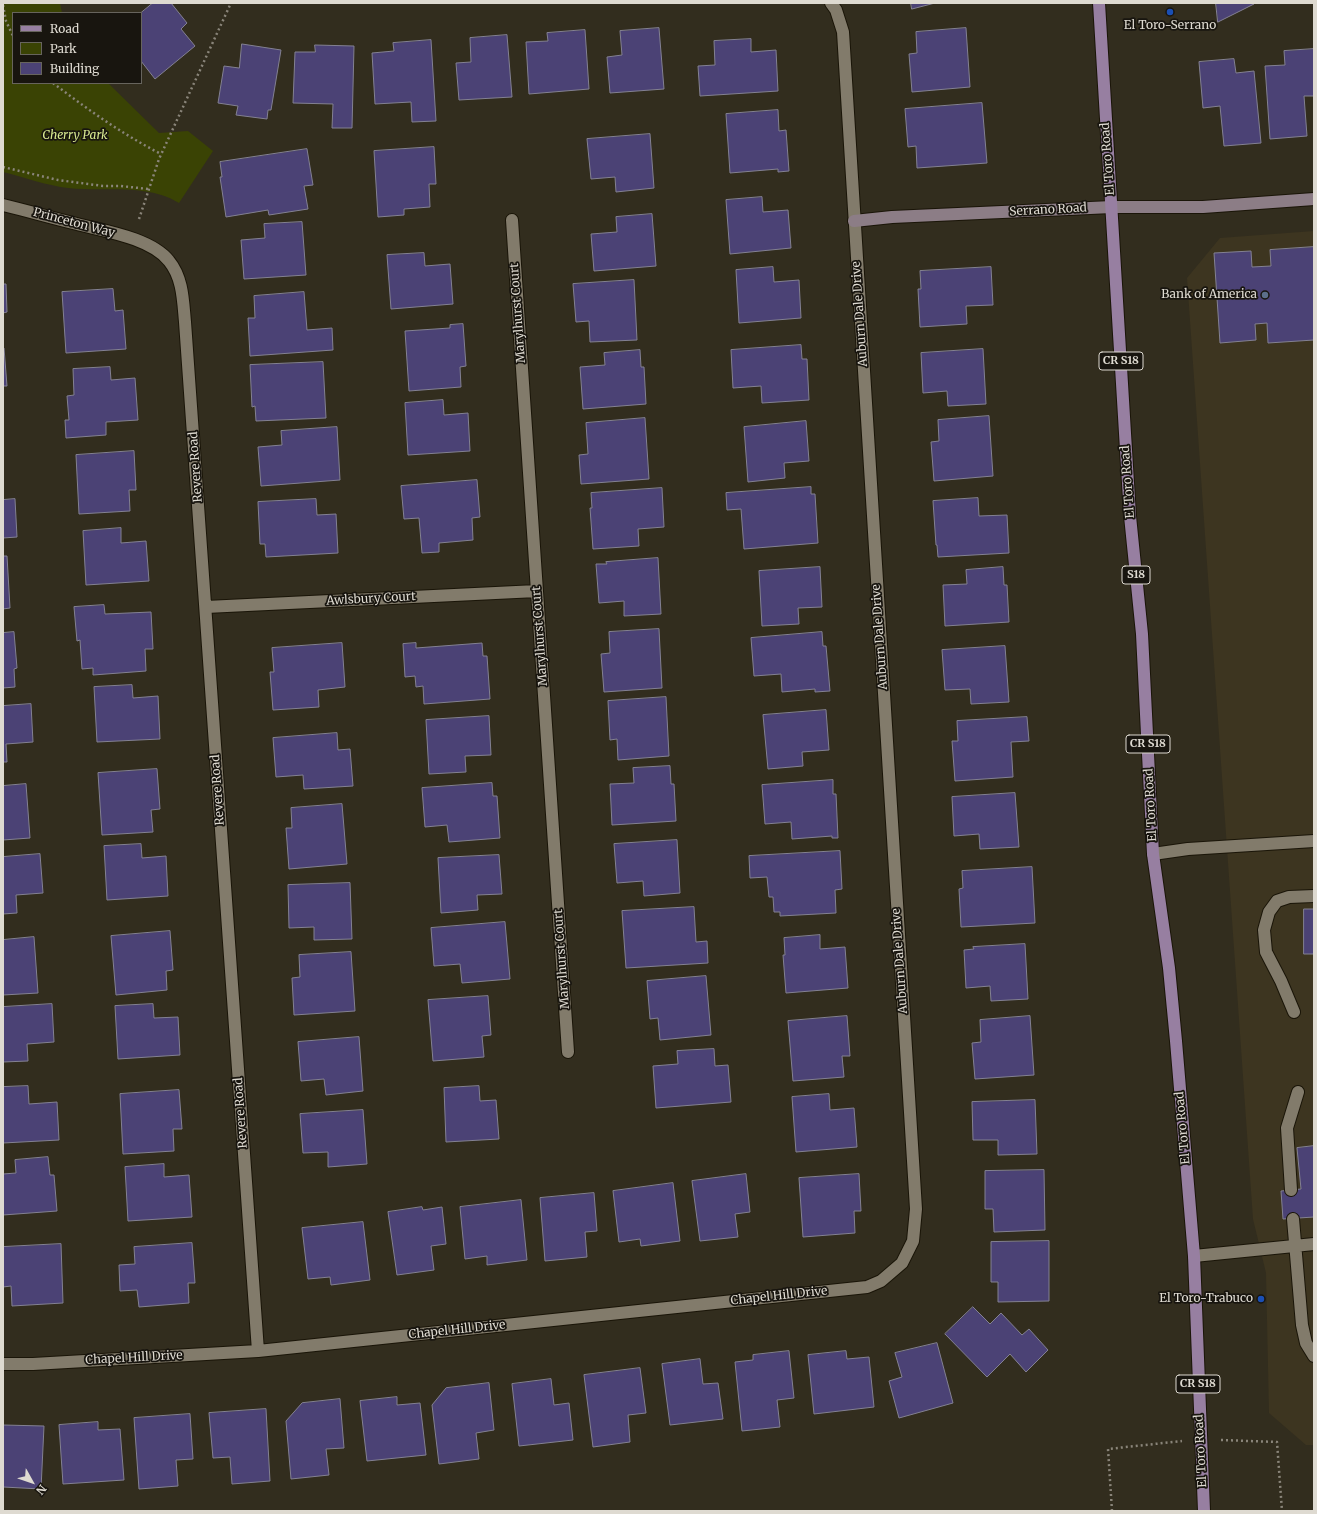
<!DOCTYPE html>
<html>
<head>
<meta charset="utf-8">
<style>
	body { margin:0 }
	#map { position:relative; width:1317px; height:1514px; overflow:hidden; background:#322d1e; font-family:Merriweather,serif }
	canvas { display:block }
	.frame { position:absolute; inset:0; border:4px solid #dedad1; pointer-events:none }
	.legend { position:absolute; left:12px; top:12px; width:130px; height:72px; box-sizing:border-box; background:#18150f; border:1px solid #67645d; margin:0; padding:5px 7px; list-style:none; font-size:12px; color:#dedad1 }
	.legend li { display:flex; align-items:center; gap:8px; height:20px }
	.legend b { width:20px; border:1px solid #67645d }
	.north { position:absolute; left:12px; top:1462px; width:40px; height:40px; -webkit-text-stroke:3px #18150f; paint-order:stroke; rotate:130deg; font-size:11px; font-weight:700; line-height:16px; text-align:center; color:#dedad1 }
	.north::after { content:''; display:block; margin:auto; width:14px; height:18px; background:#dedad1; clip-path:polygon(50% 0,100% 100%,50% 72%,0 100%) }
</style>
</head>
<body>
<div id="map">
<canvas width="1317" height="1514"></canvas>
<div class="frame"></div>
<ul class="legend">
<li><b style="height:5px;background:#977fa1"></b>Road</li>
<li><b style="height:11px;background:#3a4304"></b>Park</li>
<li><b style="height:11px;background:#4b4275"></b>Building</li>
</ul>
<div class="north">N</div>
</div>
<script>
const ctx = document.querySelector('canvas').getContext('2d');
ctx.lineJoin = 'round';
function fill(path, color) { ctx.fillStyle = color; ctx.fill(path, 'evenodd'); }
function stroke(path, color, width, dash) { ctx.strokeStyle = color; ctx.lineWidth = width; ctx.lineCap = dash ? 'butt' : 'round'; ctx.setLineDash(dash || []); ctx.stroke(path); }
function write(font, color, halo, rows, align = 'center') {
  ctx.font = font + ' Merriweather,serif'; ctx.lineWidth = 3.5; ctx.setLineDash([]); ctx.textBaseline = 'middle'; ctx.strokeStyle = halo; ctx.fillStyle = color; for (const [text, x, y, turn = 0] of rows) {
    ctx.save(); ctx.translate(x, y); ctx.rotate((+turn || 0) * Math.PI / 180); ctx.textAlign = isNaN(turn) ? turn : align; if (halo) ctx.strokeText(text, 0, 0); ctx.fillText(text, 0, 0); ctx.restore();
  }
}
fill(new Path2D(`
	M1314 231V1445H1306L1269 1413 1266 1273 1253 1219 1187 278 1220 238Z`), '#3d3520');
fill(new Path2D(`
	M3 3H60L62 13H13V83H108L159 133 188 131 213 151 179 203C147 183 104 192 68 188 49 186 23 177 3 172Z`), '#3a4304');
const building = new Path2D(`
	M153 3H171L187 23 181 29 195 46 155 79 141 61V13Z
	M911 3H935L912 9Z
	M1216 3H1254V4L1218 22Z
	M659 28 664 89 610 93 607 57 622 55 620 31Z
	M966 28 970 87 912 92 909 54 917 53 916 32Z
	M585 30 589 89 529 94 526 42 548 41 547 33Z
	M507 35 512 97 459 100 456 63 471 62 470 38Z
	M751 39V52L776 50 778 91 700 96 698 66 715 65 714 41Z
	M431 40 436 121 412 122 411 102 375 104 372 53 394 51 393 43Z
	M242 44 281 50 271 110H268L267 119 236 115 238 106 218 103 224 66 239 68Z
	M315 45 354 46 352 128H332L333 104 293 103 295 52H315Z
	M1314 49V96H1304L1307 136 1270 139 1265 66 1285 65 1284 51Z
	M1234 59 1236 73 1254 71 1261 143 1224 146 1220 106 1203 108 1199 62Z
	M982 103 987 163 917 168 916 146 908 147 905 109Z
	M778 110 779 131 786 130 789 171 778 172V169L730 173 726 114Z
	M650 134 654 188 616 192 615 177 591 179 587 139Z
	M434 147 436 184H429L430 207 404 209V215L378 217 374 151Z
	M307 149 313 185 304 186 308 209 269 215 268 210 226 217 220 177H222L220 162Z
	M762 197 763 212 788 210 791 248 730 254 726 200Z
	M652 214 656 266 594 271 591 234 617 232 616 217Z
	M302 222 306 275 244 279 241 240 265 238 264 224Z
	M1314 247V340L1268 343 1267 323 1255 324 1256 340 1220 343 1214 253 1251 251 1252 267 1271 266 1270 250Z
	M424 253 425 266 450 264 453 304 391 309 387 255Z
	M773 267 774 282 799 280 801 318 739 323 736 270Z
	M991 267 993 305 966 306 967 324 920 327 918 289H921L920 271Z
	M634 280 637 340 590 342 589 321 576 322 573 284Z
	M3 284H6L7 312 3 313Z
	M113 289 115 311 123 310 126 349 66 353 62 292Z
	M304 292 307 330 332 328 333 350 250 356 248 318H255L254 296Z
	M463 324 466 366 460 367 461 387 409 391 405 331 450 328V325Z
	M801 345 802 359H807L809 400 762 403 761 386 733 388 731 350Z
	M3 348H4L7 386H3Z
	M983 349 986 404 948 406 947 391 923 393 921 353Z
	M640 350 641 367H644L646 404 583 409 580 367 605 365 604 353Z
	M323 362 326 418 256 421 255 406 252 407 250 365Z
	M110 367 111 380 135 378 138 420 106 422V435L66 438 65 420H69L67 396 74 395 73 369Z
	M443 400 444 415 468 413 470 451 408 455 405 403Z
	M989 416 993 476 934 481 931 442 939 441 938 420Z
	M645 418 649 479 581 484 579 455 588 454 586 423Z
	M806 421 809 461 784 463 785 478 748 482 744 427Z
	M337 427 340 480 261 486 258 447 282 445 281 431Z
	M134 451 136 490H129L130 511 79 514 76 455Z
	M477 480 480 517 472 518 473 540 439 543V552L422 553 419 518 404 519 401 486Z
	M811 487V494H815L818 543 744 549 741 509 727 510 726 493Z
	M662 488 664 527 638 529 639 546 593 549 590 508H592L591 493Z
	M978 498 979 516 1007 515 1009 553 938 557 937 545H936L933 501Z
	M15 499 17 537 3 538V500Z
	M316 499 317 515 336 514 338 553 266 557 265 544H260L258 502Z
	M121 528V543L146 541 149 581 86 585 83 531Z
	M3 556H7L10 608 3 609Z
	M658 558 661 614 624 616V601L599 603 596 564H607L606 562Z
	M820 567 822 607 798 608 799 624 762 626 759 571Z
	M1003 567 1004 585H1007L1009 622 945 626 943 585 967 584 966 570Z
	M104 605 105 614 151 612 153 649H145L146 671 93 675V668L82 669 80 640 77 641 74 607Z
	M659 629 662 688 604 692 601 654 610 653 609 632Z
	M14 632 17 668 14 669 15 687 3 688V633Z
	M822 632 823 646H826L830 691 815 692V689L782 692 781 674 754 676 751 638Z
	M342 643 345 687 318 690 319 707 273 710 270 672H274L272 648Z
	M416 643V648L482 643 483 656H487L490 699 424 704 423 686 416 687 415 676 405 677 403 644Z
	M1005 646 1009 702 971 704 970 689 945 690 942 650Z
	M132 685 133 698 158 696 160 739 97 742 94 687Z
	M666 697 669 756 618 760 617 739 610 740 608 701Z
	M31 704 33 742 6 744 7 762H3V706Z
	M826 710 829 750 802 752 803 766 768 769 763 715Z
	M489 716 491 755 465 756 466 772 429 774 426 720Z
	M1027 717 1029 741 1011 742 1013 777 955 781 952 741H958L957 721Z
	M337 733 338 750 350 749 353 786 304 789 303 775 276 777 273 738Z
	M670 766 671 784H674L676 821 612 825 610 784 634 783 633 768Z
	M157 769 160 809 151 810 153 832 102 835 98 773Z
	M833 780V794H836L838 838H832V836L792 839 791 822 765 824 762 785Z
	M492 783 493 796H497L500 838 449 842 447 825 425 827 422 788Z
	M26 784 30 838 3 840V786Z
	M1015 793 1019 847 980 849 979 834 954 836 952 797Z
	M342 804 347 864 289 869 286 828H292L291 808Z
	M677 840 680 893 644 896 643 881 617 883 614 844Z
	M141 844 142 858 166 856 168 896 107 900 104 846Z
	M840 851 842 889 835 890 836 913 780 916V912H774L773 897H769L767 877 750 878 749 856Z
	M40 854 43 893 16 895 17 913 3 914V857Z
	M499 855 502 894 477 895 478 910 441 913 438 858Z
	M1032 867 1035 923 961 927 959 889 963 888 962 871Z
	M350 883 352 939 314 940V927L289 928 288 885Z
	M694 907 696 942 707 941 708 963 626 968 622 911Z
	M1304 909H1314V954H1304Z
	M505 922 510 979 462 983 460 964 434 966 431 928Z
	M170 931 173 970 166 971 167 990 116 995 111 936Z
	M820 935V949L845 947 848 988 786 993 783 955H785L784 938Z
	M34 937 38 993 3 995V940Z
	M1025 944 1028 999 991 1001 990 986 966 988 964 950 974 949 973 947Z
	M351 952 355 1011 294 1015 292 978 300 977 299 955Z
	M706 976 711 1035 660 1040 658 1018 650 1019 647 981Z
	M488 996 491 1035 482 1036 484 1057 433 1061 428 1000Z
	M52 1004 54 1042 27 1044 28 1061 3 1062V1007Z
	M153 1004 154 1018 178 1017 180 1055 118 1059 115 1006Z
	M847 1016 850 1056H842L844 1077 793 1081 788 1021Z
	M1030 1016 1034 1075 975 1079 972 1043 981 1042 980 1020Z
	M359 1037 363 1091 326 1095 324 1079 301 1081 298 1042Z
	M714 1049 715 1066 728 1065 731 1102 656 1108 653 1066 678 1064 677 1051Z
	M28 1086 29 1104 57 1102 59 1140 3 1143V1087Z
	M479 1086 480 1101 496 1100 499 1139 446 1142 444 1088Z
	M179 1090 182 1129H173L174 1151 123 1154 120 1094Z
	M829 1094 830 1110 854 1108 857 1147 796 1152 792 1097Z
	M1035 1100 1037 1154 998 1155V1140H973L972 1102Z
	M363 1110 367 1164 328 1167V1152L303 1153 300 1114Z
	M1314 1146V1217L1283 1219 1281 1191 1301 1189 1297 1148Z
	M48 1157 50 1175H54L57 1211 3 1215V1174L16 1173 15 1160Z
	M164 1164V1177L189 1175 192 1217 128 1221 125 1167Z
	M1044 1170 1045 1230 994 1232 993 1209H985V1171Z
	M746 1174 750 1212 735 1214 738 1237 700 1241 692 1181Z
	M859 1174 861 1211H854L855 1233 803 1237 799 1178Z
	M673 1183 680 1241 641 1246 640 1239 619 1242 613 1191Z
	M594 1193 597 1231 585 1232 587 1257 545 1261 540 1198Z
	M521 1200 527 1260 487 1265V1256L465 1259 460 1207Z
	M422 1207 423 1210 442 1207 446 1244 431 1246 434 1270 397 1275 388 1212Z
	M363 1222 370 1280 331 1285 330 1277 308 1279 302 1228Z
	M1049 1241V1301L998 1302V1282H991V1242Z
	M192 1243 195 1283H188L189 1303 139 1307 137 1290 120 1291 119 1265 135 1264 134 1247Z
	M61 1244 63 1303 12 1306 11 1286 3 1287V1247Z
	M973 1307 990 1324 1001 1313 1022 1335 1029 1329 1048 1350 1026 1372 1010 1354 987 1377 945 1334Z
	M937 1343 953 1403 899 1418 889 1381 902 1377 895 1353Z
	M789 1351 794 1398 777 1400 780 1427 742 1431 735 1362 753 1360V1355Z
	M846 1351 847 1359 869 1357 874 1407 814 1414 808 1355Z
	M700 1359 703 1384 718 1383 723 1419 670 1425 662 1364Z
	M640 1368 646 1413 628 1415 630 1442 593 1447 584 1375Z
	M551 1379 554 1405 569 1403 573 1440 519 1446 512 1384Z
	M489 1383 494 1430 476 1433 479 1459 439 1464 432 1405 446 1388Z
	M397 1397V1405L420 1403 426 1455 367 1461 360 1401Z
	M340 1399 344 1448 326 1449 329 1475 291 1479 286 1421 302 1403Z
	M266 1409 270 1481 232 1484 230 1457 213 1458 209 1413Z
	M190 1414 193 1459 176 1460 178 1486 139 1489 134 1418Z
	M98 1422V1430L120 1429 124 1480 63 1484 59 1425Z
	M3 1425 44 1426 41 1489 3 1487Z`);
fill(building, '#4b4275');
stroke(building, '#838192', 1);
const lane = new Path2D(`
	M1153 854 1188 849 1314 841
	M1294 1012 1281 981 1266 952 1264 930 1269 912 1277 901 1289 897 1314 896
	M1291 1190 1287 1128 1298 1092
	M1293 1219 1302 1325 1306 1343 1314 1356
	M1194 1256 1314 1244`);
const street = new Path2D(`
	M3 205C28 211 52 218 77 224 104 231 151 238 169 261 183 278 183 301 185 322L258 1351
	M512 220 568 1052
	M206 607 537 591
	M3 1364H33L258 1351 867 1287 881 1281 902 1263 913 1241 916 1209 843 32 836 10 831 3`);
const secondary = new Path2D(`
	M854 221 892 217 1112 207H1203L1314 199`);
const primary = new Path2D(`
	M1099 3 1130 516 1142 634 1153 854 1169 968 1176 1041 1194 1256 1204 1511`);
stroke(lane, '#1a1508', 14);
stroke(street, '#1a1508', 14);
stroke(secondary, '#1a1508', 14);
stroke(primary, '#1a1508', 14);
stroke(new Path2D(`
	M3 5 6 21 13 36
	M53 83C87 109 122 134 161 154
	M3 167 58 180 103 186H120L149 189
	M139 219 159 159 231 3
	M1221 1440 1277 1442 1282 1511
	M1112 1511 1108 1449 1182 1441`), '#8a857a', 2.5, [2, 3]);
stroke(lane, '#827b6b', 12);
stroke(street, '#827b6b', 12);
stroke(secondary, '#8c7d86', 12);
stroke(primary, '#977fa1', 12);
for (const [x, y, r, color] of [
	[1170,12,4,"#1a4fb4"],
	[1265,295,4,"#5c6f8a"],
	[1261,1299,4,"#1a4fb4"]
]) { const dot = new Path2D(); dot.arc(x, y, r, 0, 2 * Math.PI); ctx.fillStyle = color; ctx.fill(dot); stroke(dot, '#18150f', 1.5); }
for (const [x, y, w] of [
	[1121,361,44],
	[1136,575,28],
	[1148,744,44],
	[1198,1384,44]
]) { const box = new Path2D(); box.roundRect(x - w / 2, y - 9, w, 18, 3); ctx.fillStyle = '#18150f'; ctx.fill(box); stroke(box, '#dedad1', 1); }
write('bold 11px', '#dedad1', null, [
	["CR S18",1121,361],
	["S18",1136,575],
	["CR S18",1148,744],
	["CR S18",1198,1384]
]);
write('12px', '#dedad1', '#18150f', [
	["El Toro-Serrano",1170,26,"center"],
	["Bank of America",1257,295],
	["El Toro-Trabuco",1253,1299]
], 'right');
write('italic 12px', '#d7e88f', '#18150f', [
	["Cherry Park",75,136]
]);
write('12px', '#dedad1', '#18150f', [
	["El Toro Road",1108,159,-94],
	["Serrano Road",1048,210,-3],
	["Princeton Way",74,223,15],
	["Marylhurst Court",518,313,-94],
	["Auburn Dale Drive",860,314,-94],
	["Revere Road",196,467,-94],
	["El Toro Road",1128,482,-94],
	["Awlsbury Court",371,599,-3],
	["Marylhurst Court",540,636,-94],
	["Auburn Dale Drive",880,637,-94],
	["Revere Road",218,790,-94],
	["El Toro Road",1151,805,-93],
	["Marylhurst Court",562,959,-94],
	["Auburn Dale Drive",900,961,-94],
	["Revere Road",241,1113,-94],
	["El Toro Road",1183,1128,-95],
	["Chapel Hill Drive",779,1296,-6],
	["Chapel Hill Drive",457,1330,-6],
	["Chapel Hill Drive",134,1358,-3],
	["El Toro Road",1201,1451,-93]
]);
</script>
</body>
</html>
